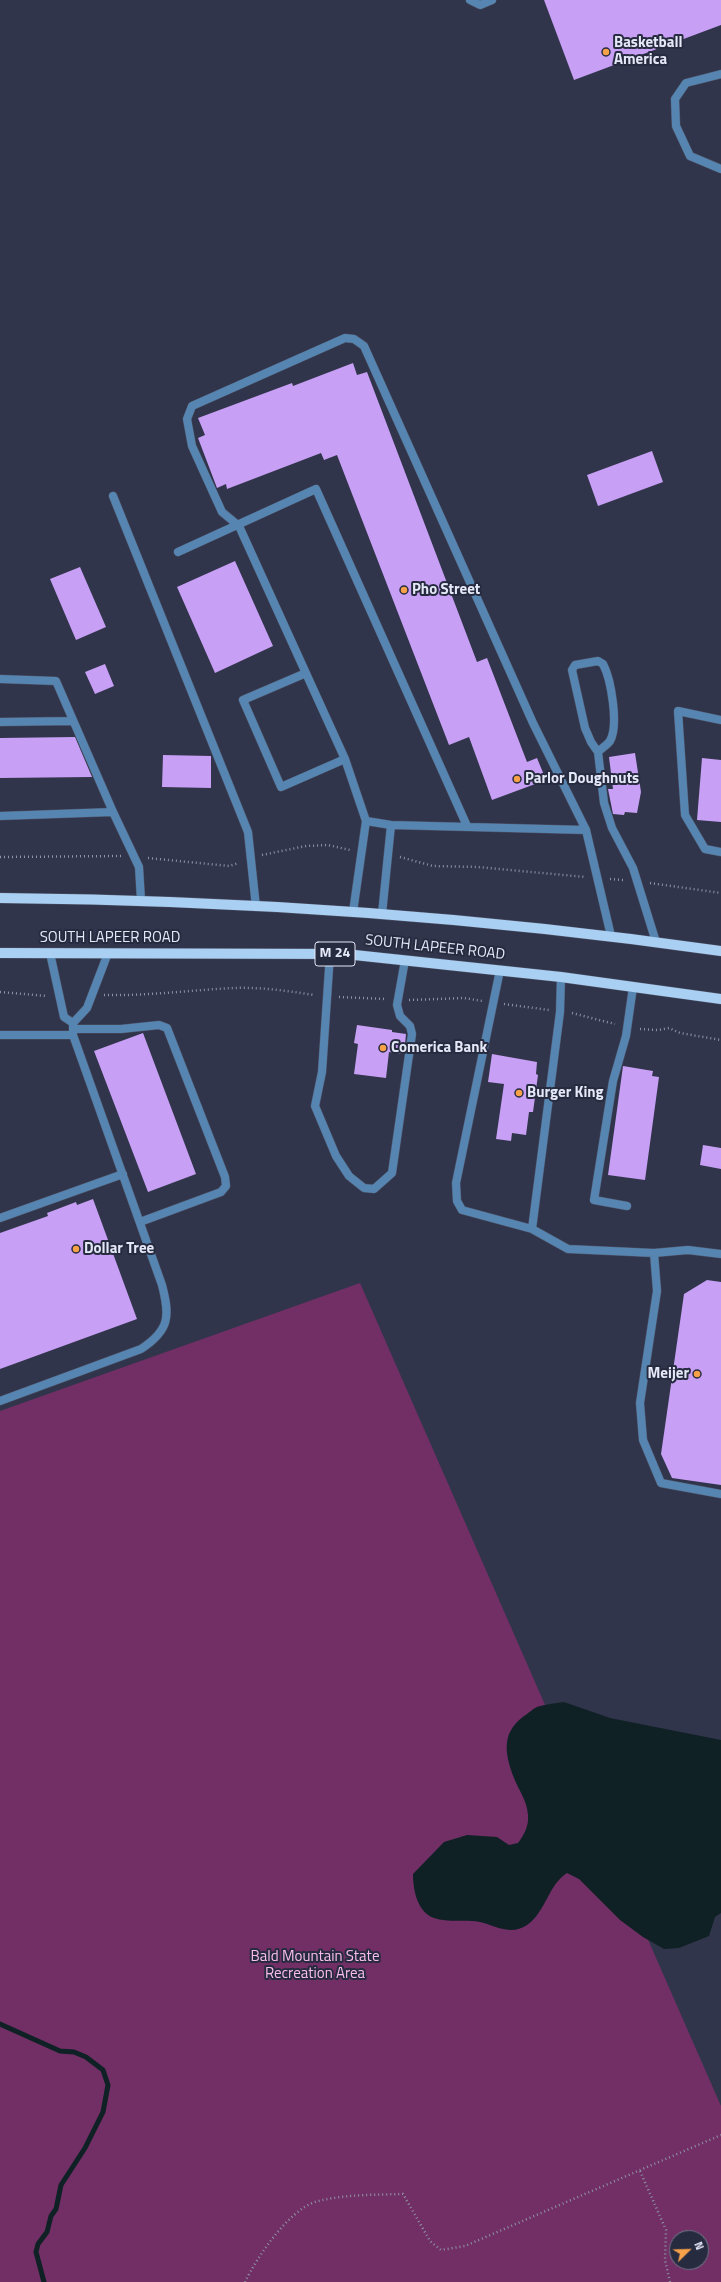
<!DOCTYPE html>
<html>
<head>
<meta charset="utf-8">
<style>
	body { margin:0 }
	#map { position:relative; width:721px; height:2282px; overflow:hidden; background:#31354b; font-family:"Titillium Web",sans-serif }
	canvas { display:block }
	.north { position:absolute; left:669px; top:2230px; width:40px; height:40px; box-sizing:border-box; background:#272b40; border:1px solid #737789; border-radius:50%; rotate:67deg; font-size:11px; font-weight:700; line-height:16px; text-align:center; color:#e5e8f7 }
	.north::after { content:''; display:block; margin:auto; width:14px; height:18px; background:#f7a149; clip-path:polygon(50% 0,100% 100%,50% 72%,0 100%) }
</style>
</head>
<body>
<div id="map">
<canvas width="721" height="2282"></canvas>
<div class="north">N</div>
</div>
<script>
const ctx = document.querySelector('canvas').getContext('2d');
ctx.lineJoin = 'round';
function fill(path, color) { ctx.fillStyle = color; ctx.fill(path, 'evenodd'); }
function stroke(path, color, width, dash) { ctx.strokeStyle = color; ctx.lineWidth = width; ctx.lineCap = dash ? 'butt' : 'round'; ctx.setLineDash(dash || []); ctx.stroke(path); }
function write(font, color, halo, rows, align = 'center') {
  ctx.font = font + ' "Titillium Web",sans-serif'; ctx.lineWidth = 4; ctx.setLineDash([]); ctx.textBaseline = 'middle'; ctx.strokeStyle = halo; ctx.fillStyle = color; for (const [text, x, y, turn = 0] of rows) {
    ctx.save(); ctx.translate(x, y); ctx.rotate((+turn || 0) * Math.PI / 180); ctx.textAlign = isNaN(turn) ? turn : align; if (halo) ctx.strokeText(text, 0, 0); ctx.fillText(text, 0, 0); ctx.restore();
  }
}
fill(new Path2D(`
	M360 1283 721 2106V2282H0V1411ZM677 2238H701V2262H677Z`), '#712f65');
fill(new Path2D(`
	M564 1702 610 1718 721 1740V1913L715 1917 709 1936 679 1948 664 1949 643 1937 620 1920 579 1879 567 1873C548 1885 546 1912 527 1925 511 1936 496 1926 480 1922 466 1919 448 1923 434 1918 417 1912 413 1889 413 1874L444 1842 467 1835 497 1837 509 1845 518 1843C524 1835 529 1826 528 1815 527 1800 519 1791 514 1778 504 1752 501 1731 527 1714 531 1711 535 1707 540 1706 548 1704 556 1703 564 1702Z`), '#0f2125');
stroke(new Path2D(`
	M0 2024 60 2051 74 2052 86 2057 103 2070 108 2085 103 2112 85 2148 61 2185 56 2209 51 2216 47 2232 38 2244 36 2252 44 2282`), '#0f2125', 5);
fill(new Path2D(`
	M544 0H721V25L574 80Z
	M353 363 357 375 367 372 477 662 487 658 527 762 537 758 546 780 492 800 469 737 449 745 337 455 324 460 321 453 227 489 226 484 217 488 198 438 205 435 198 418 292 383 293 386Z
	M652 451 663 482 598 506 587 475Z
	M235 561 273 646 215 673 177 587Z
	M80 567 106 627 76 640 50 579Z
	M105 664 114 686 95 694 85 672Z
	M75 737 92 777 0 778V738Z
	M635 753 641 792 637 813 625 812 624 815 613 814 608 789H613L609 757Z
	M163 755 211 756V788L162 787Z
	M702 758 721 760V822L697 820Z
	M357 1025 392 1030V1032L406 1034 404 1054 389 1052 386 1078 354 1074 358 1044 354 1043Z
	M143 1033 196 1174 148 1192 94 1051Z
	M492 1054 537 1062 536 1074 538 1075 533 1112H529L526 1135 512 1133 511 1141 496 1139 504 1084 488 1082Z
	M623 1066 653 1071 652 1076 659 1077 645 1180 608 1175Z
	M703 1145 721 1148V1169L700 1165Z
	M93 1199 137 1319 0 1369V1233L48 1216 47 1213 76 1202 77 1205Z
	M707 1280 721 1282V1485L672 1478 661 1454 684 1294Z`), '#c79ff4');
const service = new Path2D(`
	M470 0 480 5 492 0
	M721 74 686 83 675 99 676 126 690 156 721 169
	M113 496 248 832 256 907
	M178 552 316 489 467 826
	M306 673 243 700 281 787 345 759
	M0 679 56 681 113 812
	M721 720 678 711 685 815 705 849 721 852
	M0 722 73 721
	M598 752C602 748 607 745 610 741 619 725 611 679 603 664L598 661 575 665 572 670 585 728 591 742 598 752 604 803 612 828 633 868 656 942
	M0 816 113 812 139 867 141 900
	M586 830 391 825 366 821 345 759 239 526 222 512 192 446 187 419 192 406 345 338 354 339 364 346 533 723 586 830 611 936
	M353 912 366 821
	M382 914 391 825
	M50 953 64 1017 73 1023
	M330 954 322 1072 315 1106 336 1156 349 1176 364 1188 374 1189 392 1173 412 1034 410 1026 400 1016 397 1005 405 960
	M500 970 456 1183 457 1201 462 1210 532 1229 568 1249 654 1253
	M73 1029H121L159 1025 167 1028 225 1177 226 1186 221 1192 140 1222
	M0 1035H73
	M627 1206 594 1200 613 1081 626 1036 633 987
	M0 1218 123 1174
	M532 1229 560 1012 561 977
	M721 1254 688 1250 654 1253 657 1291 640 1403 643 1440 661 1483 721 1494
	M0 1401 141 1349C170 1330 170 1316 162 1285L73 1035V1023L87 1008 108 953`);
const primary = new Path2D(`
	M0 898C241 900 482 917 721 951
	M0 953 345 954 561 977 721 999`);
stroke(service, '#4e5267', 9);
stroke(primary, '#4e5267', 11);
stroke(new Path2D(`
	M262 855 306 846 328 845 350 850
	M0 857 121 856
	M400 857 433 866 478 867 585 877
	M148 858 229 866 239 863
	M610 879 623 880
	M650 883 721 893
	M0 992 47 996
	M104 995C148 996 191 990 235 988 262 987 288 991 314 995
	M339 997 386 999
	M409 1000 464 998 482 1001
	M504 1004 549 1010
	M572 1013 615 1024
	M640 1029 658 1030 669 1028 680 1033 721 1040
	M640 2171 666 2230 665 2260 670 2282
	M245 2282C257 2257 288 2211 315 2202 343 2194 375 2195 403 2194L430 2241 441 2250 465 2246 721 2135`), '#9093a5', 2.5, [1, 3]);
stroke(service, '#5585b0', 8);
stroke(primary, '#a9cff2', 10);
for (const [x, y, r, color] of [
	[606,52,4,"#f7a149"],
	[404,590,4,"#f7a149"],
	[517,779,4,"#f7a149"],
	[383,1048,4,"#f7a149"],
	[519,1093,4,"#f7a149"],
	[76,1249,4,"#f7a149"],
	[697,1374,4,"#f7a149"]
]) { const dot = new Path2D(); dot.arc(x, y, r, 0, 2 * Math.PI); ctx.fillStyle = color; ctx.fill(dot); stroke(dot, '#272b40', 1.5); }
for (const [x, y, w] of [
	[335,954,40]
]) { const box = new Path2D(); box.roundRect(x - w / 2, y - 12, w, 24, 3); ctx.fillStyle = '#272b40'; ctx.fill(box); stroke(box, '#e5e8f7', 1); }
write('bold 14px', '#e5e8f7', null, [
	["M 24",335,954]
]);
write('bold 15px', '#e5e8f7', '#272b40', [
	["Basketball",614,43],
	["America",614,60],
	["Pho Street",412,590],
	["Parlor Doughnuts",525,779],
	["Comerica Bank",391,1048],
	["Burger King",527,1093],
	["Dollar Tree",84,1249],
	["Meijer",689,1374,"right"]
], 'left');
write('15px', '#e5e8f7', '#272b40', [
	["SOUTH LAPEER ROAD",110,938],
	["SOUTH LAPEER ROAD",435,948,6]
]);
write('15px', '#fbbded', '#272b40', [
	["Bald Mountain State",315,1957],
	["Recreation Area",315,1974]
]);
</script>
</body>
</html>
